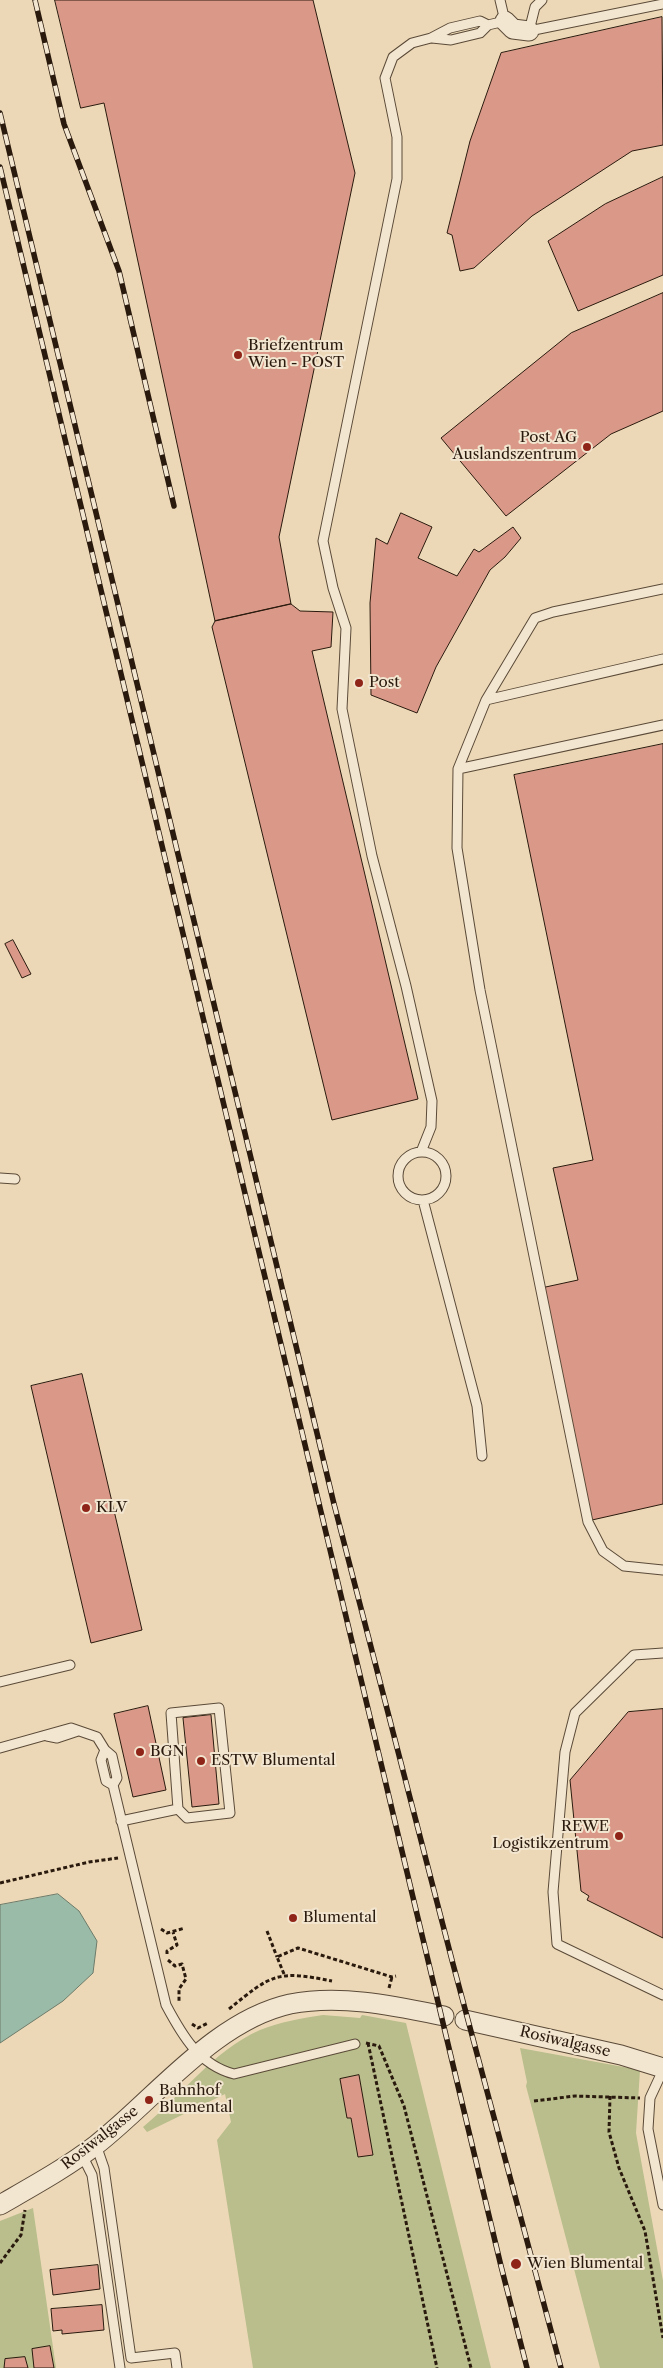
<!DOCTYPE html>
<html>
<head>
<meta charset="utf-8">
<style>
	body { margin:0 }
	canvas { display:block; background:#ecd8b6 }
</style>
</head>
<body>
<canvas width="663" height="2368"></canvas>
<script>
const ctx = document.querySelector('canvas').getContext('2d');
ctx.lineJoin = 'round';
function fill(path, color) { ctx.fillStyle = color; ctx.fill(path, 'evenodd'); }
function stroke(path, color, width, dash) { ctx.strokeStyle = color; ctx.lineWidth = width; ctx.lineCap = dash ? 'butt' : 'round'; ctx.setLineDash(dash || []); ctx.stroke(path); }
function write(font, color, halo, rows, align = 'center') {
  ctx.font = font + ' "Libre Caslon Text",serif'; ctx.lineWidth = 4; ctx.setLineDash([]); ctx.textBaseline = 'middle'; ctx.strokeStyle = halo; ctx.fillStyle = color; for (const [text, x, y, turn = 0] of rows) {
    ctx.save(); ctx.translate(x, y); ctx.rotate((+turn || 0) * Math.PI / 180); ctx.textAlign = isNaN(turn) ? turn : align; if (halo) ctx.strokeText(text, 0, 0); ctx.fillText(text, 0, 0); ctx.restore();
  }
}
fill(new Path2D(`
	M323 2015 360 2018 362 2015 406 2023 491 2368H253L217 2140 231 2122 225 2094 147 2132 143 2127C181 2096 214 2050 260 2030 280 2022 302 2018 323 2015Z
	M520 2048 640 2070 636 2133 663 2281V2368H600L526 2086 527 2082Z
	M33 2208 56 2368H0V2221Z`), '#b9be8c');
const water = new Path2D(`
	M58 1894 79 1911 97 1941 93 1973 63 2001 0 2043V1905Z`);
fill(water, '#9abba8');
stroke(water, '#6d7b6a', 1);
const building = new Path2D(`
	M55 0H313L355 173 279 537 291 604 215 621 104 103 81 108Z
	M662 17 663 145 632 151 532 216 474 268 460 271 452 235 447 233 470 141 501 53Z
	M663 177V275L578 311 548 241 605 204Z
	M663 293V411L611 434 506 516 441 438 571 333Z
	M401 513 432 527 418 558 457 576 474 549 479 552 513 527 521 538 505 557 490 570 436 667 417 713 371 695 370 603 376 538 387 544Z
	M291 604 300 611 333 612 331 647 312 651 418 1099 332 1120 212 627 215 621Z
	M663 744V1504L592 1520 541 1288 578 1280 553 1168 593 1160 514 775Z
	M13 940 31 974 22 978 5 944Z
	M82 1374 142 1630 91 1643 31 1386Z
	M148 1706 166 1790 133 1797 114 1714Z
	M663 1709V1938L587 1900 589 1896 581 1891 570 1780 628 1712Z
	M211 1715 219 1804 192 1807 183 1718Z
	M359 2075 373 2155 358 2157 351 2118H347L340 2079Z
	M98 2265 100 2289 53 2295 50 2270Z
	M102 2305 104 2330 62 2334V2330L53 2331 51 2309Z
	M50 2346 54 2368H34L32 2349Z
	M25 2357 28 2368H4L5 2359Z`);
fill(building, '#da9988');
stroke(building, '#2a1a0e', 1);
const lane = new Path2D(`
	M542 0 535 7 529 31 663 4
	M432 38 451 40 480 33 488 25 505 21 500 0
	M663 589 553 612 535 618 486 700 663 659
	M486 700 458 769 663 725
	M458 769 457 848 480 990 588 1522 603 1551 624 1566 663 1570
	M421 1152 431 1127 432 1101 406 986 372 856 342 709 346 628 333 588 323 541 397 179V137L385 78 393 57 412 43 431 38 450 28 480 21 488 25
	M398 1176a24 24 0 1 1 48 0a24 24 0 1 1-48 0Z
	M0 1178 15 1179
	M423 1200 477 1406 482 1456
	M663 1653 634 1655 575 1713 565 1752 553 1892 557 1944 663 1995
	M0 1682 70 1665
	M219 1708 230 1813 187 1818 178 1809 171 1713Z
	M47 1736 57 1738 78 1731
	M0 1748 71 1728 97 1737 105 1750 112 1756 117 1778 113 1785 166 2005C182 2035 199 2065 234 2074L355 2044
	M105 1750 101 1760 106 1781 113 1785
	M121 1821 178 1809
	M663 2070 650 2098 648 2129 663 2205
	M96 2145 104 2168 131 2358 175 2353 177 2368
	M82 2155 92 2175 120 2368`);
const street = new Path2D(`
	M505 21 513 29 529 31
	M465 2020 621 2055 663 2068
	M0 2205C33 2186 66 2168 96 2145 156 2098 214 2021 290 2004 341 1994 395 2006 444 2016`);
stroke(lane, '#5a4a38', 11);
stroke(street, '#5a4a38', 21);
stroke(new Path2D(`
	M0 1883 89 1862 118 1858
	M161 1929 167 1933 185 1928
	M267 1931 277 1957
	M167 1954V1951L177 1945 173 1932
	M168 1960 175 1966 182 1964 186 1979 179 1989V2002
	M284 1974 277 1957 298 1948 392 1977 396 1976
	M389 1988 392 1977
	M229 2009C272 1974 277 1970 332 1981
	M192 2024 198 2028 208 2023
	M366 2043 379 2046 404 2106 471 2368
	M368 2043 437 2368
	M610 2096 609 2132 619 2168 645 2231 663 2338
	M534 2101 575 2096 640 2098
	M0 2263 21 2235 25 2210`), '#2a1a0e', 3, [4, 2.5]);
stroke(lane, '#f3e6d0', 9);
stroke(street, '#f3e6d0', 19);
const rail = new Path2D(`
	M35 0 64 124 119 271 174 506
	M0 113 334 1504 453 1964 561 2368
	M0 167 501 2266 527 2368`);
stroke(rail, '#2a1a0e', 5.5);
stroke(rail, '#f3e6d0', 4, [11]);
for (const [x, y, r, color] of [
	[238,355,5,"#8f2418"],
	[587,447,5,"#8f2418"],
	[359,683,5,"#8f2418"],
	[86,1508,5,"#8f2418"],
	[140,1752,5,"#8f2418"],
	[201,1761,5,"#8f2418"],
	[619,1836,5,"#8f2418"],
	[293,1918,5,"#8f2418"],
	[149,2100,5,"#8f2418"],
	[516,2264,6,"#8f2418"]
]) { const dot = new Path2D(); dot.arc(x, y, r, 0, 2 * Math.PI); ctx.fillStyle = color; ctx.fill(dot); stroke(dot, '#f3e6d0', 2); }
write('15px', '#2a1a0e', '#f3e6d0', [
	["Briefzentrum",248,346],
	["Wien - POST",248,363],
	["Post AG",577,438,"right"],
	["Auslandszentrum",577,455,"right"],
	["Post",369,683],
	["KLV",96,1508],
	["BGN",150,1752],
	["ESTW Blumental",211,1761],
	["REWE",609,1827,"right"],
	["Logistikzentrum",609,1844,"right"],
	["Blumental",303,1918],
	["Bahnhof",159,2091],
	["Blumental",159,2108],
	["Wien Blumental",527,2264]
], 'left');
write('15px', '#2a1a0e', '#f3e6d0', [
	["Rosiwalgasse",565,2042,13],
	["Rosiwalgasse",100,2138,-38]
]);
</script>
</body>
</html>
